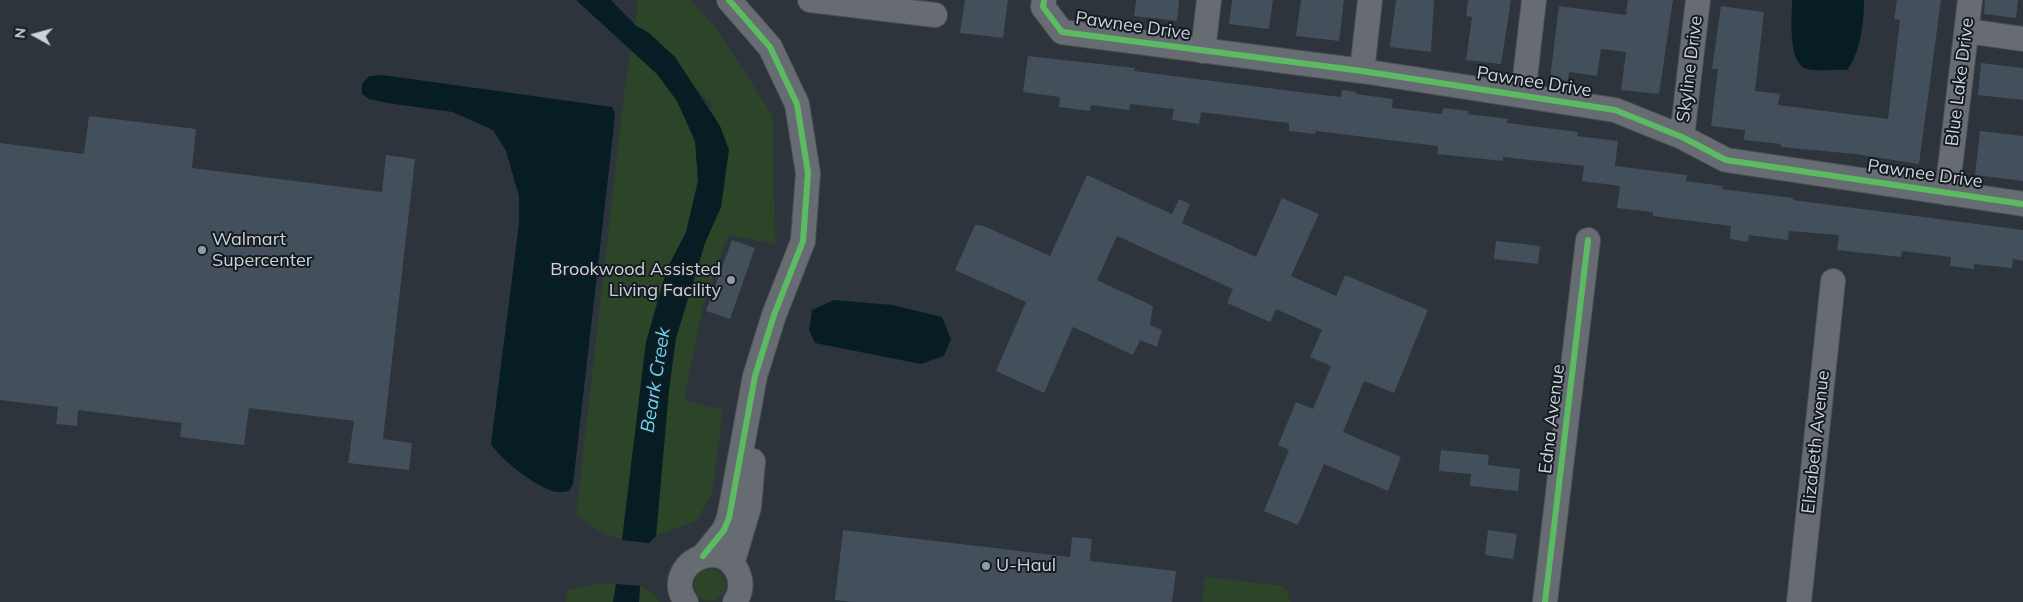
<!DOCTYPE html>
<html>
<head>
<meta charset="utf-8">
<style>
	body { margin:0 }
	#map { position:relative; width:2023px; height:602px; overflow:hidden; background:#2d343b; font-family:Mulish,sans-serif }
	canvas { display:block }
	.north { position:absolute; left:10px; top:10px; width:50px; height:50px; -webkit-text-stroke:4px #151b21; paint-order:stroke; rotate:277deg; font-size:14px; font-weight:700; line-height:20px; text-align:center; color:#cbd3db }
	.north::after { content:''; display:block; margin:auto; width:18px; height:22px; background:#cbd3db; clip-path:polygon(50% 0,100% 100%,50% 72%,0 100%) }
</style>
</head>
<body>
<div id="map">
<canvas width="2023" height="602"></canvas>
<div class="north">N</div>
</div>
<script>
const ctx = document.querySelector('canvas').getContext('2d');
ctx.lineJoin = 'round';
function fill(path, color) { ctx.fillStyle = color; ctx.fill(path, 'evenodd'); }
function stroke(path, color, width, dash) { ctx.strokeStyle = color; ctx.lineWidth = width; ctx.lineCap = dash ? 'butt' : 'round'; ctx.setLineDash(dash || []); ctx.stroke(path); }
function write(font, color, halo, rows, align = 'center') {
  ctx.font = font + ' Mulish,sans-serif'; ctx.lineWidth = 4; ctx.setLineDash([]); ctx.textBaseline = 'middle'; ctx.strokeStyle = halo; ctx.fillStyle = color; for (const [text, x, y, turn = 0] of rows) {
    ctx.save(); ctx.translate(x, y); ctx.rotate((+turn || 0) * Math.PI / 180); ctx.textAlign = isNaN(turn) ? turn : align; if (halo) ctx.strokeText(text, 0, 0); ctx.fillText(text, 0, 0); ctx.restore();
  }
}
fill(new Path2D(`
	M638 0H690L716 28 773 116 775 244 728 235 703 306 684 400 723 410 712 494 696 521 656 536 669 390 676 338 705 243 721 207 720 126 709 108H715L635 25Z
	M631 50 657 74 677 101 695 141 698 181 686 232 667 269 646 342 622 540 604 534 576 515 624 94Z
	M694 585a16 16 0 1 1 32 0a16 16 0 1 1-32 0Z
	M1205 577 1284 586 1291 602H1202Z
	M600 583 616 584 613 602H566L568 590Z
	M640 586 656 596 660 602H639Z`), '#2c4428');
fill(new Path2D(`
	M576 0H611L635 25 649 33 675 57 720 126 729 150 721 207 705 243 676 338 669 390 656 536 649 543 622 540 646 342 667 269 686 232 698 181 695 141 677 101 657 74Z
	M1792 0H1864C1864 22 1861 52 1847 70 1835 69 1818 72 1807 69 1787 63 1792 16 1792 0Z
	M382 75 612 107 615 113 613 134 573 484 569 491C562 492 556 493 550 490 533 484 500 459 491 444L519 224V196L506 151 493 130 453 112 387 103 369 99 362 94V84L369 76Z
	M834 300 892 305 942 317 951 339 944 356 921 364 815 343 809 330 812 310Z
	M616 584 640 586 639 602H613Z`), '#061d23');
fill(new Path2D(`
	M965 0H1008L1003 38 960 33Z
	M1136 0H1179L1177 21 1134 16Z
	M1232 0H1273L1269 29 1229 24Z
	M1301 0H1344L1339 41 1296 36Z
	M1396 0H1434L1431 52 1390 47Z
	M1468 0H1511L1501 64 1466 60 1472 17 1466 16Z
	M1628 0H1673L1659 94 1621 90 1626 52 1601 49 1597 76 1569 72 1568 81 1550 79 1559 6 1626 15Z
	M1897 0H1941L1919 164 1855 154 1781 147V144L1744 140 1745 130 1711 126 1718 69H1712L1721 6 1764 12 1755 91 1780 94 1778 105 1888 119 1900 20 1894 19Z
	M1985 0H2018L2016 18 1984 14Z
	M1028 56 1135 68 1134 71 1331 96 1341 97 1342 90 1356 92V94L1393 99 1392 108 1442 114 1443 108 1468 111V114L1508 119 1507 123 1578 132 1577 136 1618 141 1615 166 1687 175 1686 181 1723 186 1722 189 1793 198V200L2023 230V261L2013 259 2012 268 1974 264V269L1950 266 1951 257 1902 251 1901 257 1837 250 1839 235 1789 231 1788 240 1749 235 1748 242 1730 239 1731 226 1653 216V212L1617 208 1620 186 1582 181 1584 166 1503 157V161L1437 154 1438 146 1316 131 1315 134 1289 131V123L1201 112 1199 124 1172 120 1174 109 1130 104 1129 110 1091 105 1090 111 1059 107 1060 97 1023 92Z
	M1981 63 2023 68V100L1978 95Z
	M89 116 196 129 192 168 382 192 386 155 415 159 383 439 412 443 409 470 348 463 354 421 249 408 244 445 180 437 182 423 78 410 77 426 56 424 58 407 0 400V143L84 154Z
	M1980 131 2023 136V181L1975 175Z
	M1087 175 1172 214 1179 199 1190 204 1182 223 1256 257 1282 198 1319 214 1291 276 1336 296 1345 275 1428 310 1394 393 1364 381 1343 432 1401 457 1388 491 1324 464 1298 525 1264 511 1289 450 1278 445 1296 402 1313 409 1331 366 1310 357 1322 330 1276 309 1270 322 1227 303 1233 289 1117 236 1097 280 1153 306 1150 325 1162 330 1157 347 1140 340 1133 355 1073 327 1044 393 996 371 1026 302 955 270 975 225 984 226 1050 256Z
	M732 240 755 248 730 319 706 311Z
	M1496 241 1540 246 1538 264 1494 259Z
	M1441 450 1489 455 1488 465 1520 469 1518 491 1470 486 1471 474 1439 471Z
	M843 530 1070 557 1072 537 1092 539 1090 561 1176 571 1172 602H854L835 600Z
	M1488 530 1517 534 1513 559 1485 555Z`), '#434f5a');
const minor = new Path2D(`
	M810 0 935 15
	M1044 0 1043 7 1062 32 1362 71 1615 110 1682 137 1726 160 2023 204
	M1967 31 2023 39
	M1203 51 1209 0
	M1362 71 1370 0
	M1523 95 1534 0
	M1682 137 1698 0
	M1947 193 1970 0
	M703 556 724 530 729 518 755 376 774 315 803 241 808 173 797 104 770 47 729 0
	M732 564 749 507 753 461
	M686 602C660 565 725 532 739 576 742 585 740 594 735 602
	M1545 602 1588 240
	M1799 602 1833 281`);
stroke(minor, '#4a5056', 26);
stroke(minor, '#676c72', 24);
stroke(new Path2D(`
	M1044 0 1043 7 1062 32 1362 71 1615 110 1682 137 1726 160 2023 204
	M703 556 724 530 729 518 755 376 774 315 803 241 808 173 797 104 770 47 729 0
	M1545 602 1588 240`), '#5cba63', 6);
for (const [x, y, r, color] of [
	[202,250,5,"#949ba3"],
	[731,280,5,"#949ba3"],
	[986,566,5,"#949ba3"]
]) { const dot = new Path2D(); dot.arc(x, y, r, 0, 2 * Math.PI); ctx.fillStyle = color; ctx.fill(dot); stroke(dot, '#151b21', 2); }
write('18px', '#cbd3db', '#151b21', [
	["Pawnee Drive",1133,26,8],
	["Skyline Drive",1690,69,-83],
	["Pawnee Drive",1534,82,9],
	["Blue Lake Drive",1960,82,-83],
	["Pawnee Drive",1925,174,8],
	["Edna Avenue",1552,419,-83],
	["Elizabeth Avenue",1816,442,-84]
]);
write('18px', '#cbd3db', '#151b21', [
	["Walmart",212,240],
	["Supercenter",212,261],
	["Brookwood Assisted",721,270,"right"],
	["Living Facility",721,291,"right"],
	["U-Haul",996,566]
], 'left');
write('italic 19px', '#63d9f5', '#151b21', [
	["Beark Creek",656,380,-81]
]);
</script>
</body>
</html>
